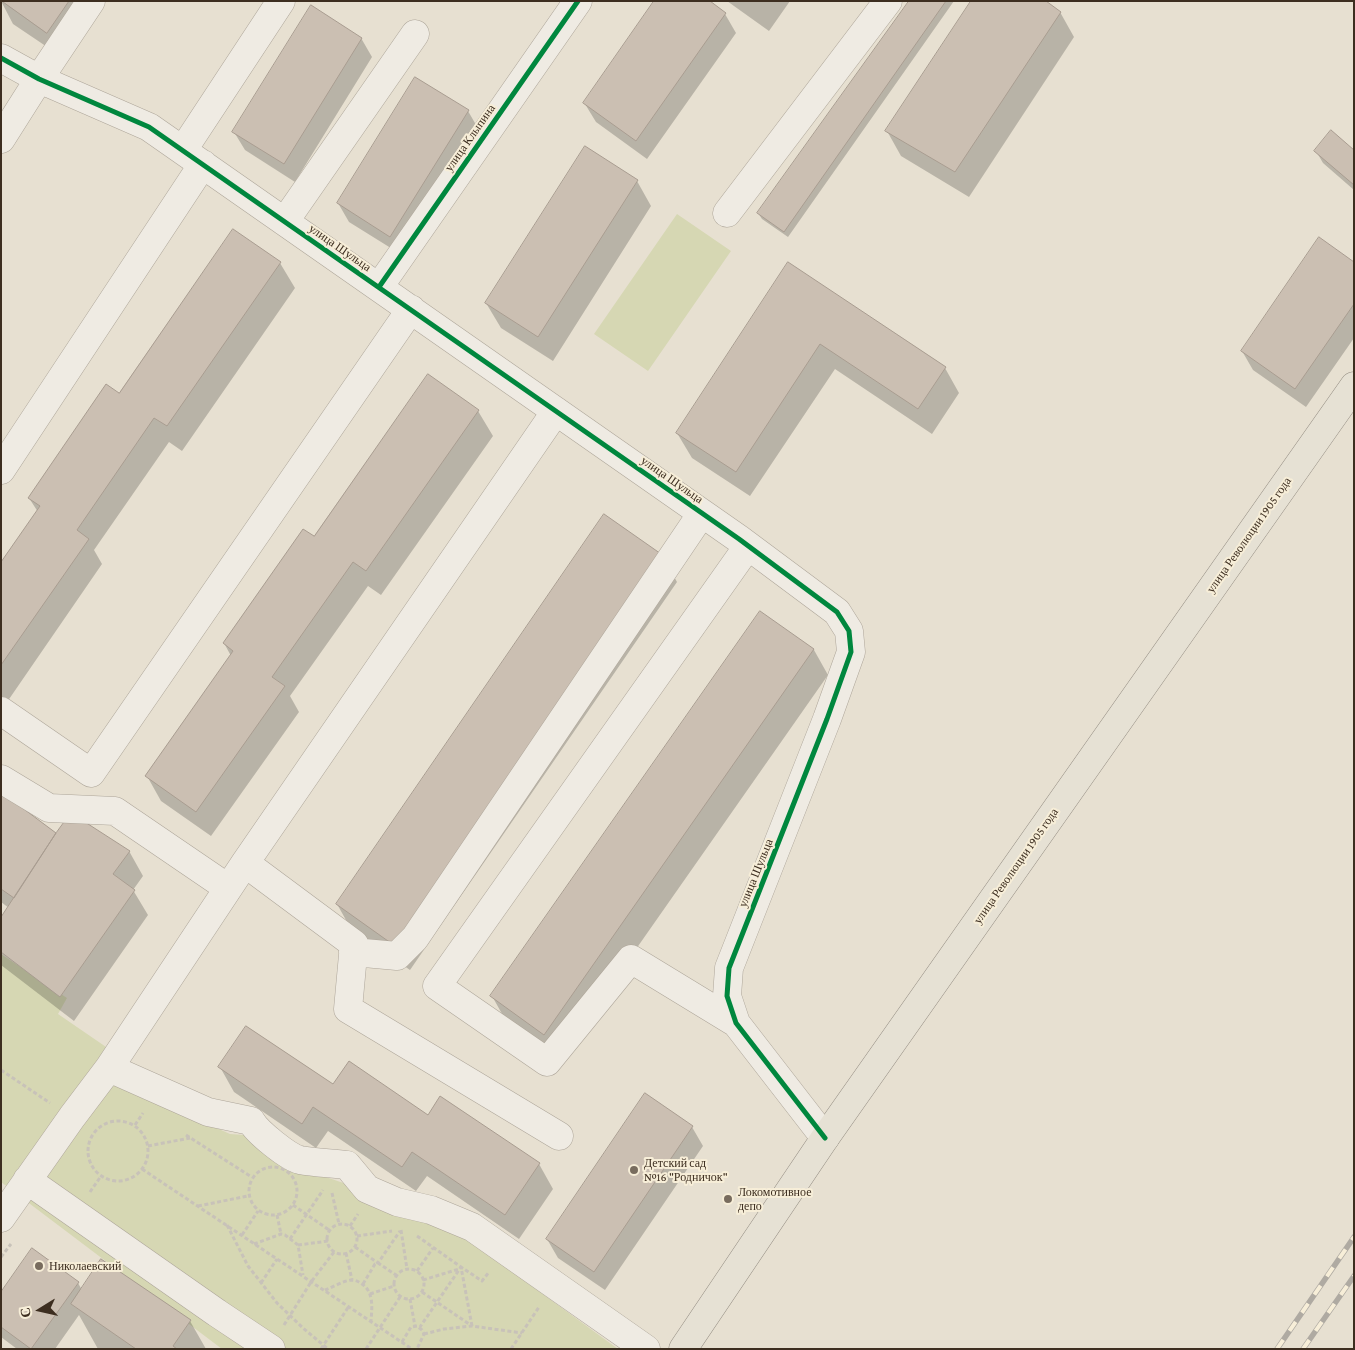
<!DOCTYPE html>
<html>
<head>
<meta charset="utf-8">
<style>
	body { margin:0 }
	#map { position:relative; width:1355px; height:1350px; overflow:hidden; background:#e7e0d1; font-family:"Crimson Pro",serif }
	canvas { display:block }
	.frame { position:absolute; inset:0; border:2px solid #3d2e20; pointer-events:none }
	.north { position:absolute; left:15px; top:1285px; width:50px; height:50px; -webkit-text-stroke:4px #f7eed8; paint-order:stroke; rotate:260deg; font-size:14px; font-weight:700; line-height:20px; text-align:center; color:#3d2e20 }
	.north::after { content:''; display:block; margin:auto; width:18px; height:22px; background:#3d2e20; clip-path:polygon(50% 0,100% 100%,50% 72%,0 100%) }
</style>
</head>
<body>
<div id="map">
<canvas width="1355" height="1350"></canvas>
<div class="frame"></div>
<div class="north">С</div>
</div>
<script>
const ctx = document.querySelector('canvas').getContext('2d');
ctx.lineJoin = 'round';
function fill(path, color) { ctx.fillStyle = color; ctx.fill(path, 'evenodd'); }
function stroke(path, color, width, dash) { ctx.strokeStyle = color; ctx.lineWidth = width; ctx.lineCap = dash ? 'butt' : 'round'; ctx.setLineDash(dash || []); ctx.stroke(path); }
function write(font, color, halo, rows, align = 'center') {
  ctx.font = font + ' "Crimson Pro",serif'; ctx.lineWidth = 4; ctx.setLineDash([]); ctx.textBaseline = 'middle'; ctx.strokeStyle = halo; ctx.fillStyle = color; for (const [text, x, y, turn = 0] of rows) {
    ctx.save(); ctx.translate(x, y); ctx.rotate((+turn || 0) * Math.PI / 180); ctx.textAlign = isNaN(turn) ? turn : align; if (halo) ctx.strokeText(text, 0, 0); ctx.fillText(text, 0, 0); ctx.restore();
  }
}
fill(new Path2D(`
	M677 214 731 251 648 371 594 334Z
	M1 954 67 998 58 1014 128 1062 127 1088 230 1134 244 1135 291 1165 355 1187 447 1224 618 1349H222L1 1182Z`), '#d6d7b3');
fill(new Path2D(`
	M1 1H100L62 57 13 24Z
	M727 1H790L769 31Z
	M911 1H954L788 237 762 219 758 213Z
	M1060 12 1074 37 969 197 901 156 887 131Z
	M725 14 736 33 647 159 596 122 585 104Z
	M361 38 372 57 295 182 245 150 234 132Z
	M468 111 479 130 402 255 349 222 338 203Z
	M1316 151H1354V190L1323 163Z
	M637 181 651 206 553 361 501 328 486 303Z
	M280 263 295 288 182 451 169 442 94 550 102 564 5 705 1 702V564L38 512 29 498 119 395Z
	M1354 263V338L1306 407 1253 370 1242 351Z
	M788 264 945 368 959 393 932 434 835 369 750 496 692 458 677 433Z
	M478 411 493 436 381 595 368 586 290 696 299 712 211 836 161 801 147 776 231 656 224 643 314 538Z
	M663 557 677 582 410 970 351 929 337 904Z
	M761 613 814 650 828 675 559 1059 506 1021 492 996Z
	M1 793 57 834 129 851 143 876 133 890 148 915 74 1021 1 965V920L9 908 1 902Z
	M220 1067 333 1086 428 1116 539 1164 553 1189 519 1239 427 1176 416 1191 328 1131 316 1148 234 1092Z
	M692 1127 703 1146 605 1290 558 1258 547 1239Z
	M78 1283 82 1290 190 1321 206 1349H98L79 1315 55 1349H17L1 1337V1294Z`), '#0003');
const building = new Path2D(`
	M2 1H69L47 33Z
	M654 1H710L726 13 636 141 583 103Z
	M909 1H946L784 232 757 213Z
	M971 1H1046L1061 12 955 172 885 131Z
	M311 5 362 38 284 164 232 132Z
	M415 77 469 110 390 237 337 203Z
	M1331 130 1354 150V185L1314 151Z
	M585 146 638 180 538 337 485 303Z
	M233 229 281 262 167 426 154 418 77 530 89 539 1 665V562L40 506 28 498 106 384 119 393Z
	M1319 237 1354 262V304L1295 389 1241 351Z
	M788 262 946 367 918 409 820 344 736 472 676 433Z
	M428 374 479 410 366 571 353 562 272 677 285 686 196 812 145 776 233 651 223 643 303 529 314 536Z
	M604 514 664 556 395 946 336 904Z
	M760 611 814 649 544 1035 490 996Z
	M1 792 56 833 14 898 1 889Z
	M71 813 130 851 113 874 135 890 60 997 1 952V917L56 833Z
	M246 1026 333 1084 349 1061 428 1115 440 1096 540 1163 505 1215 412 1152 402 1167 313 1107 302 1124 218 1067Z
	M645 1093 693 1126 594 1272 546 1239Z
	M32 1248 79 1282 31 1349 1 1327V1292Z
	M101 1259 191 1320 173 1346 177 1349H136L71 1304Z`);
fill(building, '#cbbfb2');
stroke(building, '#a89c90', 1);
const minor = new Path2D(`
	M1 58 39 79 149 127 739 539 837 612 849 631 851 652 827 719 729 968 727 996 736 1023 825 1138
	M1 139 39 79 91 1
	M183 150 281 1
	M727 213 888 1
	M285 221 415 34
	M379 287 578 1
	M1 470 203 164
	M1 711 91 773 411 309
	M1 779 49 808 115 811 228 888
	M245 863 354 944 348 1009 559 1136
	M353 952 397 956 415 938 702 513
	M736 1023 631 959 547 1062 437 986 748 546
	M109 1068 208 1112 251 1121C257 1132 288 1157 300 1160 315 1163 332 1163 347 1165L367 1189 397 1202 431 1210 472 1227 646 1349
	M27 1180 217 1313 271 1349
	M1 1218 72 1117 109 1068 245 863 556 411`);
const major = new Path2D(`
	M683 1349 825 1138 1354 386`);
stroke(minor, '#ada599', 29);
stroke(major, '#928b80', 29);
stroke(new Path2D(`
	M1 1070 50 1103
	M88 1151a30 30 0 1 1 60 0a30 30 0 1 1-60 0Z
	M135 1125 143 1113
	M186 1135 250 1176
	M148 1146 190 1138
	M249 1191a24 24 0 1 1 48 0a24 24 0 1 1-48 0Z
	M142 1169 412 1349
	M90 1192 101 1176
	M332 1193 339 1224
	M293 1205 329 1230
	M198 1206 248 1196
	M277 1215 281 1234
	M327 1239a15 15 0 1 1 30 0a15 15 0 1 1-30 0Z
	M227 1225 248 1266 277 1303 303 1328 328 1349
	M350 1226 358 1214
	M401 1230 407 1269
	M242 1235 258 1211
	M357 1236 392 1231
	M417 1236 461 1267 420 1327
	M290 1239 323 1190
	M254 1244 281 1234 285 1235 298 1245 303 1275
	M298 1245 328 1241
	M355 1247 378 1263 400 1231
	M346 1253 352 1280
	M1 1257 11 1244
	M394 1284a15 15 0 1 1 30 0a15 15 0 1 1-30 0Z
	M417 1271 433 1248
	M423 1280 459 1269
	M261 1283 277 1259
	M363 1284 375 1264 378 1263 396 1275
	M325 1290C333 1287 343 1281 351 1280 356 1280 359 1282 362 1284 374 1292 372 1308 371 1321
	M422 1292 472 1326
	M370 1294 394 1286
	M410 1299 415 1326
	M284 1325 311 1282 334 1252
	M472 1326 461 1267 482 1281 489 1272
	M424 1334 444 1329 472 1326 522 1333
	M402 1342 411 1327 417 1326 422 1330 424 1334 417 1349
	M321 1349 349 1306
	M366 1349 400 1297
	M511 1349 539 1307`), '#c8c2b9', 3, [4, 2.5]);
stroke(minor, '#efebe3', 28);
stroke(major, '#e6e1d4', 28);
const rail = new Path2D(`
	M1277 1349 1354 1237
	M1303 1349 1354 1276`);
stroke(rail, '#afaaa2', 5.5);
stroke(rail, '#f7eed8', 4, [11]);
stroke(new Path2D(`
	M1 58 39 79 149 127 739 539 837 612 849 631 851 652 827 719 729 968 727 996 736 1023 825 1138
	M379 287 578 1`), '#00873e', 5);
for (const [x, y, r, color] of [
	[634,1170,5,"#786c5e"],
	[728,1199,5,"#786c5e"],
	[39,1266,5,"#786c5e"]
]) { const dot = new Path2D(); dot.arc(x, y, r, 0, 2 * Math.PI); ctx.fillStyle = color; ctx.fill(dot); stroke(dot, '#f7eed8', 2); }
write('12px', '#3d2e20', '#f7eed8', [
	["улица Клыпина",470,138,-55],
	["улица Шульца",340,248,35],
	["улица Шульца",672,480,35],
	["улица Революции 1905 года",1249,535,-55],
	["улица Революции 1905 года",1016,866,-55],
	["улица Шульца",756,873,-68]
]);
write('12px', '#3d2e20', '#f7eed8', [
	["Детский сад",644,1163],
	["№16 \"Родничок\"",644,1177],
	["Локомотивное",738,1192],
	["депо",738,1206],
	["Николаевский",49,1266]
], 'left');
</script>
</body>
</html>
